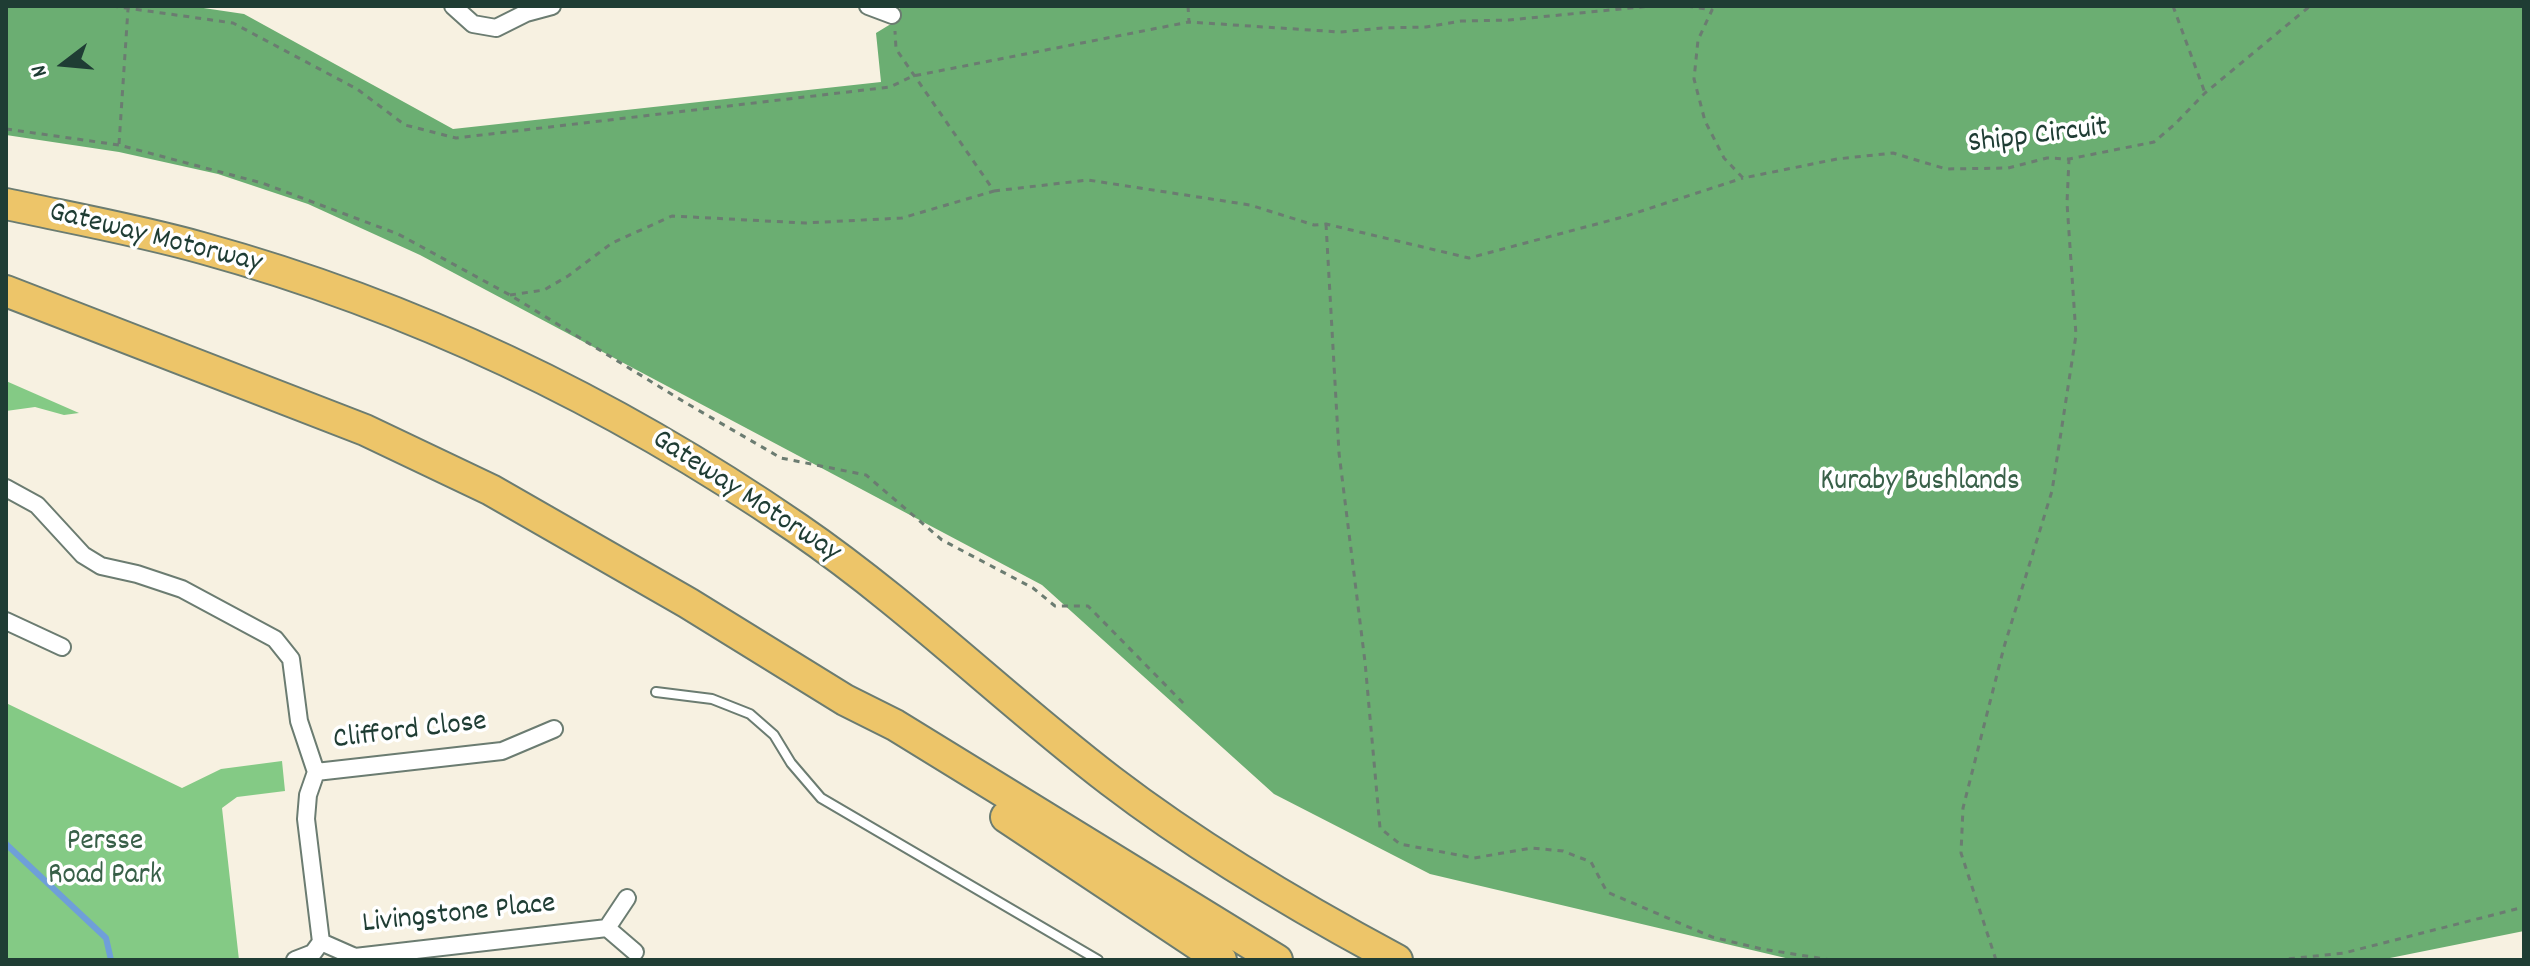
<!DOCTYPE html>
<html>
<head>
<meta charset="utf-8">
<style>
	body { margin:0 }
	#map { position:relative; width:2530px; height:966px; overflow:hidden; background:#f7f1e1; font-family:Dekko,sans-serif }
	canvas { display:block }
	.frame { position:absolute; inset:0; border:8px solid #1f3d34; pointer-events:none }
	.north { position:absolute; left:24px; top:24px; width:80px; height:80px; -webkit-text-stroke:6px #fff; paint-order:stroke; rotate:254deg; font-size:22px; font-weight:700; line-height:32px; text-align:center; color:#1f3d34 }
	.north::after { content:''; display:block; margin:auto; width:28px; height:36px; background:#1f3d34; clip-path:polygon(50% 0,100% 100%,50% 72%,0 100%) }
</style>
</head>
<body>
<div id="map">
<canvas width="2530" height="966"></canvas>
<div class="frame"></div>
<div class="north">N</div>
</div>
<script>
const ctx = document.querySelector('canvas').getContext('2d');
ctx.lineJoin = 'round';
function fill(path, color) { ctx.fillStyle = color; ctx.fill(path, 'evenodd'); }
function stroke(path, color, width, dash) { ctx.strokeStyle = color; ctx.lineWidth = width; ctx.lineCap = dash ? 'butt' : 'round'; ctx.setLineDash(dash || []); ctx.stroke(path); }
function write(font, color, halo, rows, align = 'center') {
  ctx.font = font + ' Dekko,sans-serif'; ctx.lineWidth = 7; ctx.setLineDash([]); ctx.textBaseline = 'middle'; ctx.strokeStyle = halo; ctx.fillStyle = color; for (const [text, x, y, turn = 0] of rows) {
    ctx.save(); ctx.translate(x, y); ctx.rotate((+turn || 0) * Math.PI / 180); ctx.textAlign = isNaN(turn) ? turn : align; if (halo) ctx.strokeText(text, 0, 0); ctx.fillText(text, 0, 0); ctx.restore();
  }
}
fill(new Path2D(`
	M6 381 79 413 64 415 35 407 6 411Z
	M6 703 182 788 221 769 282 761 285 791 237 797 222 808 239 960H6Z`), '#84ca85');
fill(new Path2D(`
	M6 6H190L244 14 453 129 881 82 876 33 899 19 900 6H2524V931L2380 960H1794L1430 874 1274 794 1042 585 420 255 308 204 218 174 119 152 6 135Z`), '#6bae72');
stroke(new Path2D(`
	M6 844 106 938 111 960`), '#6f9fd9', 6);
const service = new Path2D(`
	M656 692 712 699 750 714 774 735 791 763 821 798 1098 960`);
const minor = new Path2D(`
	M453 6 473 24 496 28 526 13 552 6
	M868 6 892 15
	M6 488 37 505 83 555 101 566 137 574 182 589 275 639 291 659 299 721 316 772 308 795 306 819 321 942 313 953 295 960
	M6 621 62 647
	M316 772 502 751 554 729
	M627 898 607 928 635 952
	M321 942 355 957 607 928`);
const motorway = new Path2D(`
	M6 204C71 218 138 230 202 248 416 307 615 403 797 528 908 604 1004 699 1111 781 1200 849 1298 907 1397 960
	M6 291 365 430 491 490 688 603 845 700 895 725 1277 960
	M1006 817 1221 960`);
stroke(service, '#6b7c71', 12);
stroke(minor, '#6b7c71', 20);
stroke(motorway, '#6b7c71', 34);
stroke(new Path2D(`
	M112 6 233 23 357 89 405 125 456 138 890 87 913 76 1189 22
	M1188 6 1189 22 1340 32 1383 28 1426 27 1461 21 1509 20 1651 6
	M1687 6 1712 10 1698 40 1694 79 1705 121 1724 158 1743 178 1837 159 1893 153 1946 169 2008 168 2047 158 2069 159 2154 142 2175 124 2205 93 2310 6
	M2173 6 2205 93
	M6 129 119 145 262 183 398 234 510 295 686 403 781 458 866 475 942 540 1033 588 1055 606H1088L1186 706
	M119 144 128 9
	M994 191 1088 180 1250 205 1314 225 1326 224 1469 258 1623 217 1743 178
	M1326 224 1339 453 1365 662 1380 828 1400 844 1474 858 1532 848 1563 851 1591 862 1607 892 1712 937 1762 949 1831 960
	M510 295 544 290 568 276 612 243 672 216 805 223 902 218 994 191 896 49 895 31
	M1996 960 1961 853 1963 808 2004 647 2052 491 2076 335 2067 203 2069 159
	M2277 960 2344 953 2524 907`), '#6b7c71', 3, [6, 6]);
stroke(service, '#fff', 8);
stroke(minor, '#fff', 16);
stroke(motorway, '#edc569', 30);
write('30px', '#1f3d34', '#fff', [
	["Shipp Circuit",2038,138,-7],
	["Gateway Motorway",155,240,14],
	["Gateway Motorway",745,498,33],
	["Clifford Close",410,733,-7],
	["Livingstone Place",459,916,-6]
]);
write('30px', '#386048', '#fff', [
	["Kuraby Bushlands",1920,484],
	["Persse",105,844],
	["Road Park",105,878]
]);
</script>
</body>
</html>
